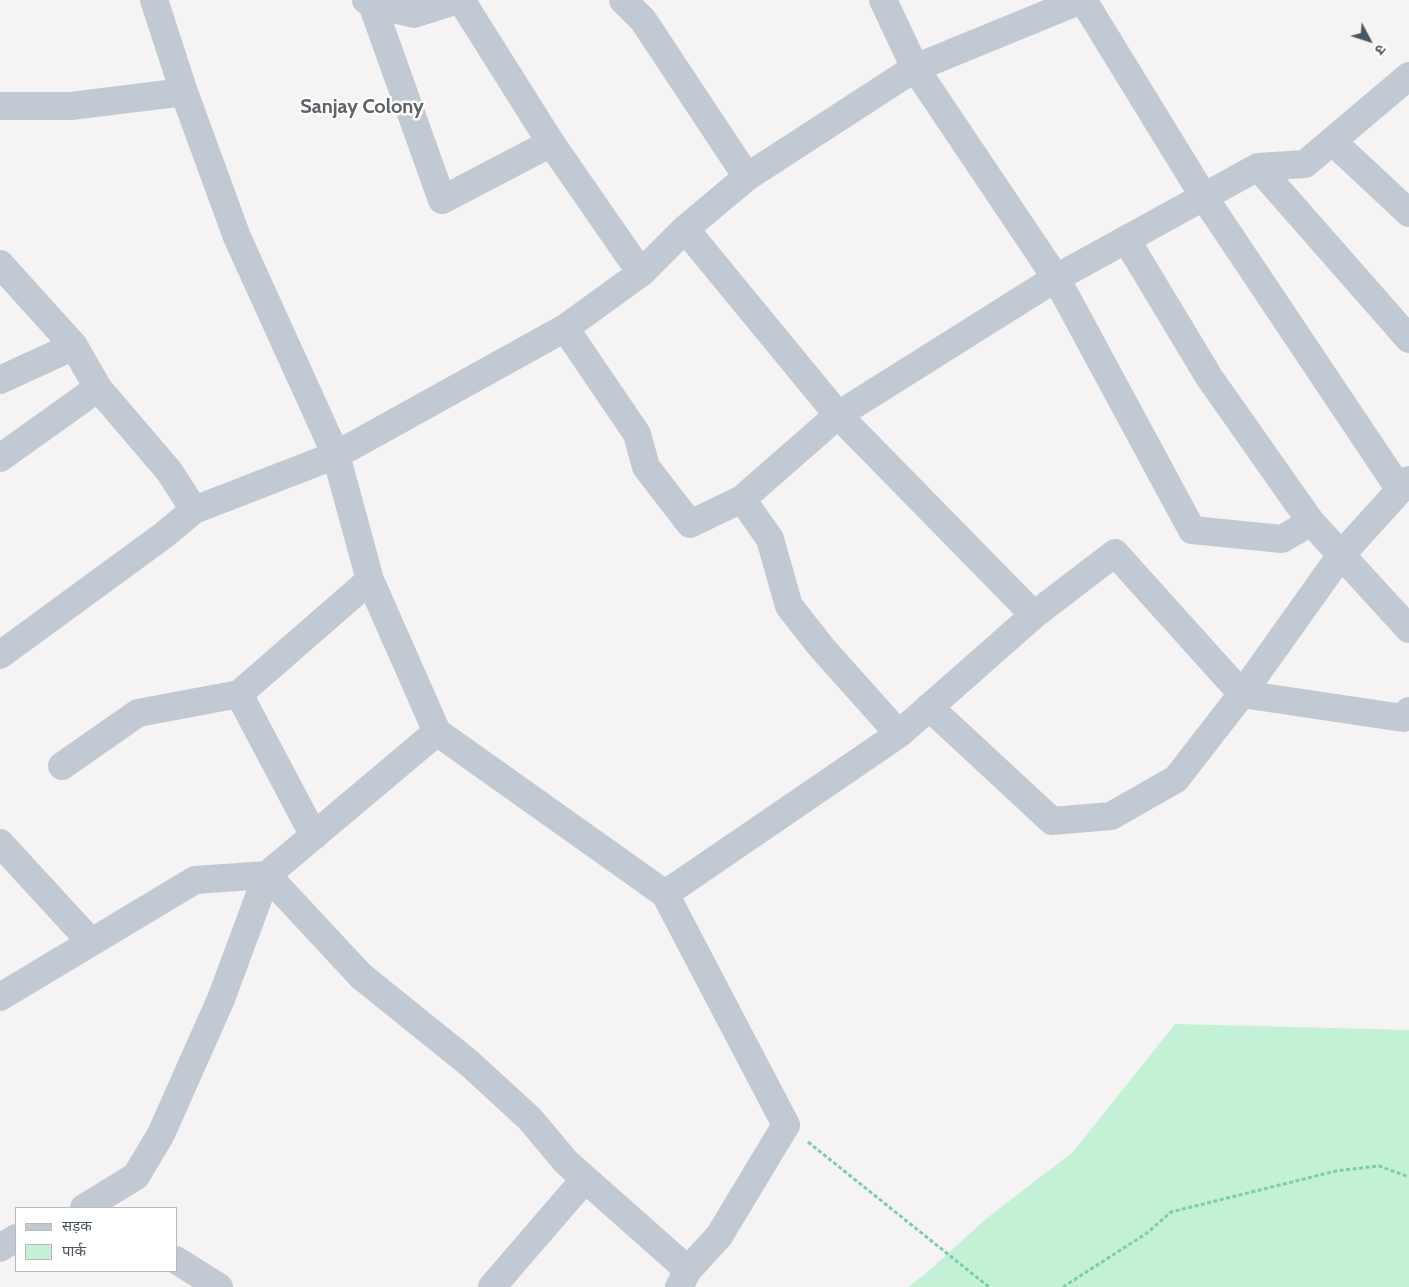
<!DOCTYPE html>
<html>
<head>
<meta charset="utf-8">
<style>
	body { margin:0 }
	#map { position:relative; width:1409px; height:1287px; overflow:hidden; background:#f5f3f3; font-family:Cabin,"Noto Sans Devanagari",sans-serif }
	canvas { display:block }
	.legend { position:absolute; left:15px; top:1207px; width:162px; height:65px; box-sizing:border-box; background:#fff; border:1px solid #b7bbc0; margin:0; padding:6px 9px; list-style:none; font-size:15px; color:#4a5661 }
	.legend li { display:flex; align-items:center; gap:10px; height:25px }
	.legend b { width:25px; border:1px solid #b7bbc0 }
	.north { position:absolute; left:1344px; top:15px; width:50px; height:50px; -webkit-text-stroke:4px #fff; paint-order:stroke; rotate:130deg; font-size:14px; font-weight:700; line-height:20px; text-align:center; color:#4a5661 }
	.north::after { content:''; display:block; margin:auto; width:18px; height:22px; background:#4a5661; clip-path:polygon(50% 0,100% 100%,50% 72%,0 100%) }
</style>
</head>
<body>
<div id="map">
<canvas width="1409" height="1287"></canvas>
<ul class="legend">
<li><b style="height:6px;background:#c1cad2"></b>सड़क</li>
<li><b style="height:14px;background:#c3f1d5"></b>पार्क</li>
</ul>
<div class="north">उ</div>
</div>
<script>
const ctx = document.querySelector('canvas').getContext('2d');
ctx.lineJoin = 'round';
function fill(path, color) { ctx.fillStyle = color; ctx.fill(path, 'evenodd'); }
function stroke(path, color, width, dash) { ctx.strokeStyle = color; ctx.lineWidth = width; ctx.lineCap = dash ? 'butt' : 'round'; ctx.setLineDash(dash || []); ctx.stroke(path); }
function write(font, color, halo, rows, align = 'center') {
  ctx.font = font + ' Cabin,sans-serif'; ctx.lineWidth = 5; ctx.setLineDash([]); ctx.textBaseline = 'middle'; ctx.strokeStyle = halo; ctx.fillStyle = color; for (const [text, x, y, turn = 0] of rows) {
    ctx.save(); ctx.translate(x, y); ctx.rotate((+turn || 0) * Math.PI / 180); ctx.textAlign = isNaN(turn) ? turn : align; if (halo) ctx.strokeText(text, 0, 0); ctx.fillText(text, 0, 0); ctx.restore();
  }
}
fill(new Path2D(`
	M1175 1024 1409 1030V1287H908L924 1275 987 1218 1073 1152Z`), '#c3f1d5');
stroke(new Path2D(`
	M808 1142 989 1287
	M1063 1287 1147 1233 1171 1212 1336 1171 1379 1166 1409 1177`), '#7ad0a6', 3, [4, 2.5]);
stroke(new Path2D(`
	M154 0 184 92 237 237 336 455 370 580 437 732 665 894 786 1125 719 1236 688 1270 679 1287
	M366 0 372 4 442 200 551 143
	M461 0 551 143 641 273
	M623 0 643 20 747 177
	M883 0 915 68 1056 278 1192 530 1282 539 1311 522
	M1083 0 1204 197 1400 490
	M372 4 414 14 458 0
	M0 106H71L184 92
	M1332 141 1409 213
	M1258 167 1409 339
	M685 229 838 415 1034 615
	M1126 239 1209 377 1311 522 1409 629
	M0 264 74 346 98 388 169 471 194 510
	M565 328 637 434 646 467 690 524 742 499 838 415 1056 278 1258 167 1305 164 1409 76
	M0 380 74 346
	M0 458 98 388
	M742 499 770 539 789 606 822 648 899 734
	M0 655 164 535 194 510 336 455 565 328 641 273 685 229 747 177 915 68 1081 0
	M239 694 314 836
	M929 707 1052 821 1111 816 1176 779 1242 694 1341 555 1409 480
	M62 766 138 713 239 694 370 580
	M0 843 91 942
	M665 894 899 734 1034 615 1115 553 1242 694 1403 718 1409 711
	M0 997 195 880 267 875 437 732
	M84 1208 136 1176 161 1134 221 999 267 875 361 976 469 1063 530 1119 566 1162 688 1270
	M0 1248 16 1238
	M176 1260 219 1287
	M492 1287 585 1179`), '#c1cad2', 28);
write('bold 20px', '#5f6368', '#fff', [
	["Sanjay Colony",362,107]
]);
</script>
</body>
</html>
